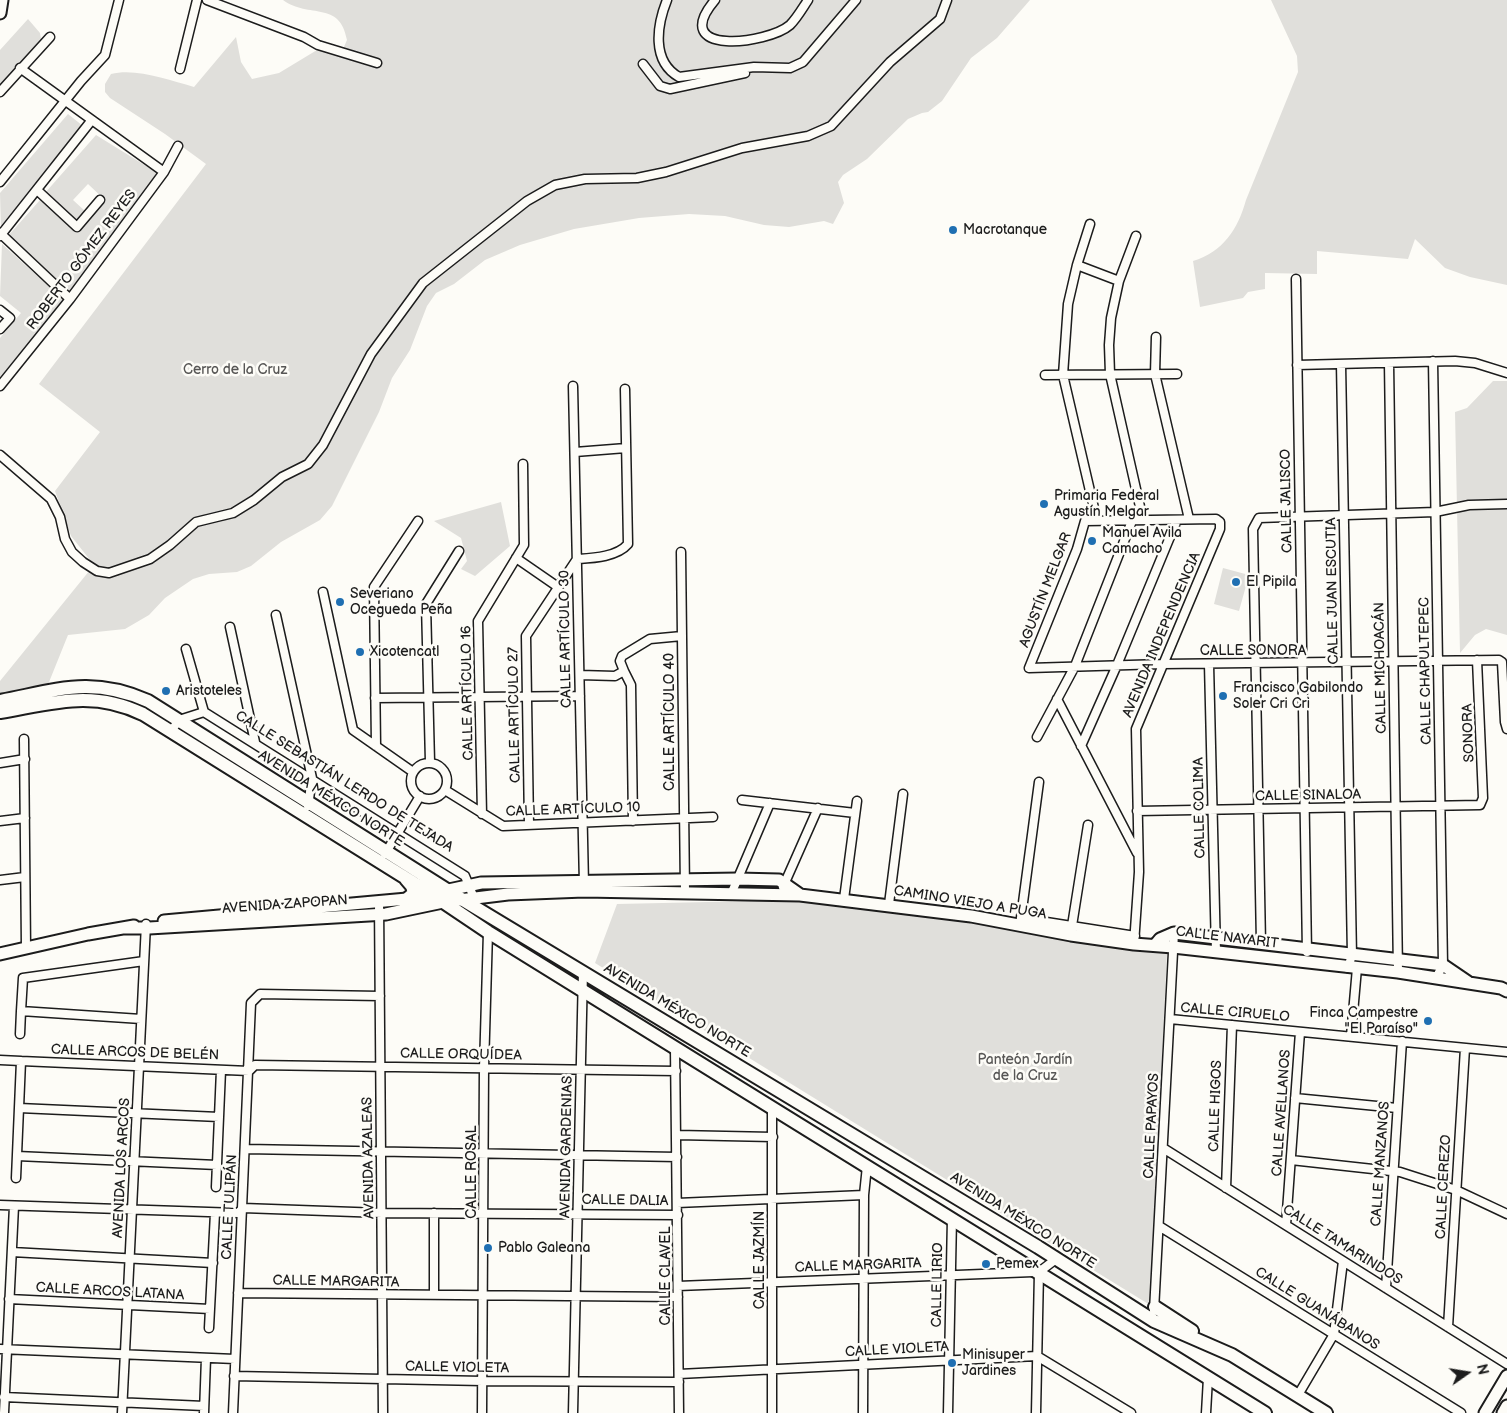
<!DOCTYPE html>
<html>
<head>
<meta charset="utf-8">
<style>
	body { margin:0 }
	#map { position:relative; width:1507px; height:1413px; overflow:hidden; background:#fdfcf7; font-family:"Balsamiq Sans",sans-serif }
	canvas { display:block }
	.north { position:absolute; left:1442px; top:1348px; width:50px; height:50px; -webkit-text-stroke:4px #fdfcf7; paint-order:stroke; rotate:77deg; font-size:14px; font-weight:700; line-height:20px; text-align:center; color:#1c1c1c }
	.north::after { content:''; display:block; margin:auto; width:18px; height:22px; background:#1c1c1c; clip-path:polygon(50% 0,100% 100%,50% 72%,0 100%) }
</style>
</head>
<body>
<div id="map">
<canvas width="1507" height="1413"></canvas>
<div class="north">N</div>
</div>
<script>
const ctx = document.querySelector('canvas').getContext('2d');
ctx.lineJoin = 'round';
function fill(path, color) { ctx.fillStyle = color; ctx.fill(path, 'evenodd'); }
function stroke(path, color, width, dash) { ctx.strokeStyle = color; ctx.lineWidth = width; ctx.lineCap = dash ? 'butt' : 'round'; ctx.setLineDash(dash || []); ctx.stroke(path); }
function write(font, color, halo, rows, align = 'center') {
  ctx.font = font + ' "Balsamiq Sans",sans-serif'; ctx.lineWidth = 5; ctx.setLineDash([]); ctx.textBaseline = 'middle'; ctx.strokeStyle = halo; ctx.fillStyle = color; for (const [text, x, y, turn = 0] of rows) {
    ctx.save(); ctx.translate(x, y); ctx.rotate((+turn || 0) * Math.PI / 180); ctx.textAlign = isNaN(turn) ? turn : align; if (halo) ctx.strokeText(text, 0, 0); ctx.fillText(text, 0, 0); ctx.restore();
  }
}
fill(new Path2D(`
	M283 0H1030L997 38 971 58 942 101 928 112 922 113 908 119 867 159 843 175 838 182 844 203 833 224 824 221 789 227 764 225 725 216 689 214 639 218 574 229 520 245 485 260 454 284 436 293 427 306 410 350 392 378 379 412 332 506 320 520 281 542 251 566 237 572 209 574 193 579 165 598 149 615 125 629 68 635 45 692 0 698V681L94 565 71 536 55 491 100 432 39 384 206 164 165 134 110 98 105 92V84L111 74C137 68 168 80 194 87L236 37 241 62 252 79 279 73 317 50 340 56 347 40C340 0 309 19 283 0Z
	M1271 0H1507V285L1470 277 1445 268 1415 239 1408 259 1317 251V274L1265 273V289L1248 292 1243 298 1200 307 1193 261C1223 252 1238 229 1246 200L1298 72 1297 56Z
	M28 19 40 33 41 39 0 88V50Z
	M68 114 88 130 1 230 0 193Z
	M96 135 159 174 70 292 8 236 40 200 77 233 106 201 88 184 73 200 85 211 77 222 45 193Z
	M2 244 64 300 0 379V338L21 313 0 296Z
	M1493 381H1507V635L1486 629 1475 635 1460 653 1455 412 1467 408Z
	M501 502 510 546 475 576 461 569 467 561 461 538 434 521Z
	M1223 568 1249 575 1239 611 1214 604Z
	M799 900 969 920 1167 954 1150 1305 595 963 617 904Z`), '#e0dfdb');
const street = new Path2D(`
	M207 0 304 37 318 45 377 63
	M667 0C657 25 651 61 679 77L754 67 790 68 803 62 856 0
	M715 0C667 57 768 44 790 25 797 18 802 9 808 0
	M643 64 660 86 670 89 745 73
	M20 68 164 172
	M180 69 197 0
	M0 92 50 37
	M0 182 81 81 105 55 119 0
	M37 190 77 227 100 200
	M1090 224 1077 265 1068 304 1063 375 1097 521
	M0 233 70 299
	M0 236 91 121
	M1136 236 1119 281 1111 318 1109 345 1110 374 1143 520
	M1077 265 1119 281
	M1296 279 1307 952
	M0 310 10 318 0 329
	M1156 337 1155 374 1189 519
	M1433 361 1443 965 1436 978
	M1389 363 1398 972
	M1341 364 1352 955 1348 968
	M1297 365 1455 361 1475 363 1507 373
	M1045 375 1177 374
	M0 386 70 299 164 172 178 146
	M573 386 584 884
	M575 452 626 448
	M0 455 51 499 60 517 65 539 72 552 83 562 97 571 109 573 150 559 170 545 196 522 233 513 254 500 282 477 308 464 323 445 371 354 423 283 527 201 555 185 585 179 637 178 666 172 742 148 808 136 831 126 890 62 940 19 947 0
	M681 552 685 891
	M516 558 558 587
	M323 592 353 730 413 772
	M276 615 312 778 308 806
	M230 627 255 742
	M186 649 204 712
	M1209 664 1216 952
	M624 671 631 685 633 821
	M580 675 615 676 624 671 620 661 622 656 650 639 682 636
	M375 698 580 696
	M1057 699 1137 853
	M172 730 179 720 204 712 465 876 474 898
	M1037 737 1075 666 1132 521
	M24 739 26 948
	M376 746 374 587 418 521
	M1081 746 1117 665 1177 520
	M430 762 426 604 459 551
	M0 763 25 759
	M411 781a18 18 0 1 1 36 0a18 18 0 1 1-36 0Z
	M445 790 503 826 713 817
	M742 800 855 813
	M1137 811 1480 805 1483 798 1477 660
	M482 814 478 621 524 545 523 464
	M0 821 25 818
	M529 825 526 636 577 559C593 558 617 557 628 544L625 389
	M385 854 420 796
	M0 880 25 877
	M783 887 818 808
	M732 892 770 803
	M844 899 857 801
	M379 902 383 1413
	M889 904 903 794
	M1021 918 1135 936
	M1020 925 1039 782
	M1071 932 1088 825
	M1261 943 1253 529 1259 518 1435 512 1469 505 1507 504
	M1134 944 1139 872 1136 729 1220 529V522L1216 519 1085 521 1077 549 1029 668 1163 664 1499 660 1502 662 1505 722 1507 729
	M141 1019 21 1011 23 978 144 961
	M1170 1019 1507 1052
	M20 1034 21 1011
	M1351 1036 1357 968
	M675 1048 679 1413
	M0 1060 21 1061
	M1295 1098 1397 1108
	M772 1107V1413
	M19 1108 219 1117
	M677 1135 773 1137
	M1163 1148 1507 1364
	M246 1149 677 1157
	M17 1156 217 1165
	M1291 1160 1400 1172 1456 1190 1507 1214
	M16 1178 21 1061 249 1071 255 1065 676 1071
	M216 1187 221 1070
	M1226 1188 1232 1025
	M677 1203 864 1195
	M0 1205 238 1213 243 1208 382 1213 678 1215
	M1286 1225 1300 1032
	M1159 1226 1461 1413
	M12 1252 213 1263
	M678 1286 1033 1272
	M1386 1288 1402 1041
	M238 1293 678 1297
	M434 1295V1213
	M9 1299 210 1309
	M1154 1311 1174 933
	M1448 1327 1465 1048
	M209 1328 215 1213
	M0 1349 235 1359
	M679 1374 1037 1356 1131 1413
	M234 1376 483 1381 679 1382
	M1298 1395 1334 1334 1343 1261
	M4 1397 204 1406
	M4 1413 14 1206
	M122 1413 146 924
	M204 1413 206 1358
	M233 1413 251 1003 260 994 380 996
	M482 1413 484 1068 488 932
	M573 1413 583 971
	M863 1413 864 1195 867 1166
	M948 1413 952 1218
	M1036 1413 1039 1272 1056 1259
	M1206 1413 1208 1378`);
const secondary = new Path2D(`
	M0 13 2 0
	M164 921 407 899 481 883 738 879 779 880 799 894
	M126 928H149L386 914 443 902 508 894 584 891 800 895 971 916 1071 935 1134 944 1173 947 1398 972 1501 988 1507 991
	M1155 945 1160 939 1174 933 1443 965 1468 982
	M0 954 88 934 134 926
	M1485 1413 1507 1376
	M1503 1413 1507 1406`);
const primary = new Path2D(`
	M0 701C58 690 91 676 148 701L463 900 1038 1247 1154 1321 1232 1355 1326 1413
	M0 712C53 703 92 689 143 714L433 895 488 932 1265 1413
	M406 879 412 886 414 893 407 899
	M1155 1307 1192 1331`);
stroke(street, '#1c1c1c', 11);
stroke(secondary, '#1c1c1c', 15);
stroke(primary, '#1c1c1c', 16);
stroke(street, '#fdfcf7', 8);
stroke(secondary, '#fdfcf7', 11);
stroke(primary, '#fdfcf7', 12);
for (const [x, y, r, color] of [
	[953,230,5,"#1f6fb2"],
	[1044,504,5,"#1f6fb2"],
	[1092,541,5,"#1f6fb2"],
	[1236,582,5,"#1f6fb2"],
	[340,602,5,"#1f6fb2"],
	[360,652,5,"#1f6fb2"],
	[166,691,5,"#1f6fb2"],
	[1223,696,5,"#1f6fb2"],
	[1428,1021,5,"#1f6fb2"],
	[488,1248,5,"#1f6fb2"],
	[986,1264,5,"#1f6fb2"],
	[952,1363,5,"#1f6fb2"]
]) { const dot = new Path2D(); dot.arc(x, y, r, 0, 2 * Math.PI); ctx.fillStyle = color; ctx.fill(dot); stroke(dot, '#fdfcf7', 2); }
write('14px', '#1c1c1c', '#fdfcf7', [
	["Macrotanque",963,230],
	["Primaria Federal",1054,496],
	["Agustín Melgar",1054,512],
	["Manuel Avila",1102,533],
	["Camacho",1102,549],
	["El Pipila",1246,582],
	["Severiano",350,594],
	["Ocegueda Peña",350,610],
	["Xicotencatl",370,652],
	["Francisco Gabilondo",1233,688],
	["Soler Cri Cri",1233,704],
	["Aristoteles",176,691],
	["Finca Campestre",1418,1013,"right"],
	["\"El Paraíso\"",1418,1029,"right"],
	["Pablo Galeana",498,1248],
	["Pemex",996,1264],
	["Minisuper",962,1355],
	["Jardines",962,1371]
], 'left');
write('14px', '#1c1c1c', '#fdfcf7', [
	["ROBERTO GÓMEZ REYES",82,260,-53],
	["CALLE JALISCO",1287,501,-91],
	["AGUSTÍN MELGAR",1046,590,-69],
	["CALLE JUAN ESCUTIA",1333,591,-91],
	["AVENIDA INDEPENDENCIA",1162,635,-67],
	["CALLE ARTÍCULO 30",566,639,-91],
	["CALLE SONORA",1253,651],
	["CALLE MICHOACÁN",1381,668,-91],
	["CALLE CHAPULTEPEC",1426,671,-91],
	["CALLE ARTÍCULO 16",468,693,-91],
	["CALLE ARTÍCULO 27",515,715,-91],
	["CALLE ARTÍCULO 40",670,722,-90],
	["SONORA",1469,733,-92],
	["CALLE SEBASTIÁN LERDO DE TEJADA",344,782,32],
	["CALLE SINALOA",1308,796,-1],
	["AVENIDA MÉXICO NORTE",331,799,32],
	["CALLE COLIMA",1200,808,-91],
	["CALLE ARTÍCULO 10",573,810,-2],
	["CAMINO VIEJO A PUGA",970,903,9],
	["AVENIDA ZAPOPAN",285,905,-4],
	["CALLE NAYARIT",1227,938,7],
	["AVENIDA MÉXICO NORTE",677,1011,31],
	["CALLE CIRUELO",1235,1013,5],
	["CALLE ARCOS DE BELÉN",135,1053,2],
	["CALLE ORQUÍDEA",461,1055,1],
	["CALLE HIGOS",1216,1106,-88],
	["CALLE AVELLANOS",1282,1113,-86],
	["CALLE PAPAYOS",1152,1126,-87],
	["AVENIDA GARDENIAS",567,1147,-89],
	["AVENIDA AZALEAS",369,1158,-91],
	["CALLE MANZANOS",1381,1164,-86],
	["AVENIDA LOS ARCOS",122,1168,-87],
	["CALLE ROSAL",472,1172,-90],
	["CALLE CEREZO",1444,1187,-87],
	["CALLE DALIA",625,1201,1],
	["CALLE TULIPÁN",230,1207,-87],
	["AVENIDA MÉXICO NORTE",1023,1221,32],
	["CALLE TAMARINDOS",1342,1245,32],
	["CALLE JAZMÍN",760,1260,-90],
	["CALLE MARGARITA",858,1266,-2],
	["CALLE CLAVEL",666,1276,-90],
	["CALLE MARGARITA",336,1282,1],
	["CALLE LIRIO",938,1285,-89],
	["CALLE ARCOS LATANA",110,1292,3],
	["CALLE GUANÁBANOS",1317,1309,32],
	["CALLE VIOLETA",897,1350,-3],
	["CALLE VIOLETA",457,1368,1]
]);
write('14px', '#575655', '#fdfcf7', [
	["Cerro de la Cruz",235,370],
	["Panteón Jardín",1025,1060],
	["de la Cruz",1025,1076]
]);
</script>
</body>
</html>
